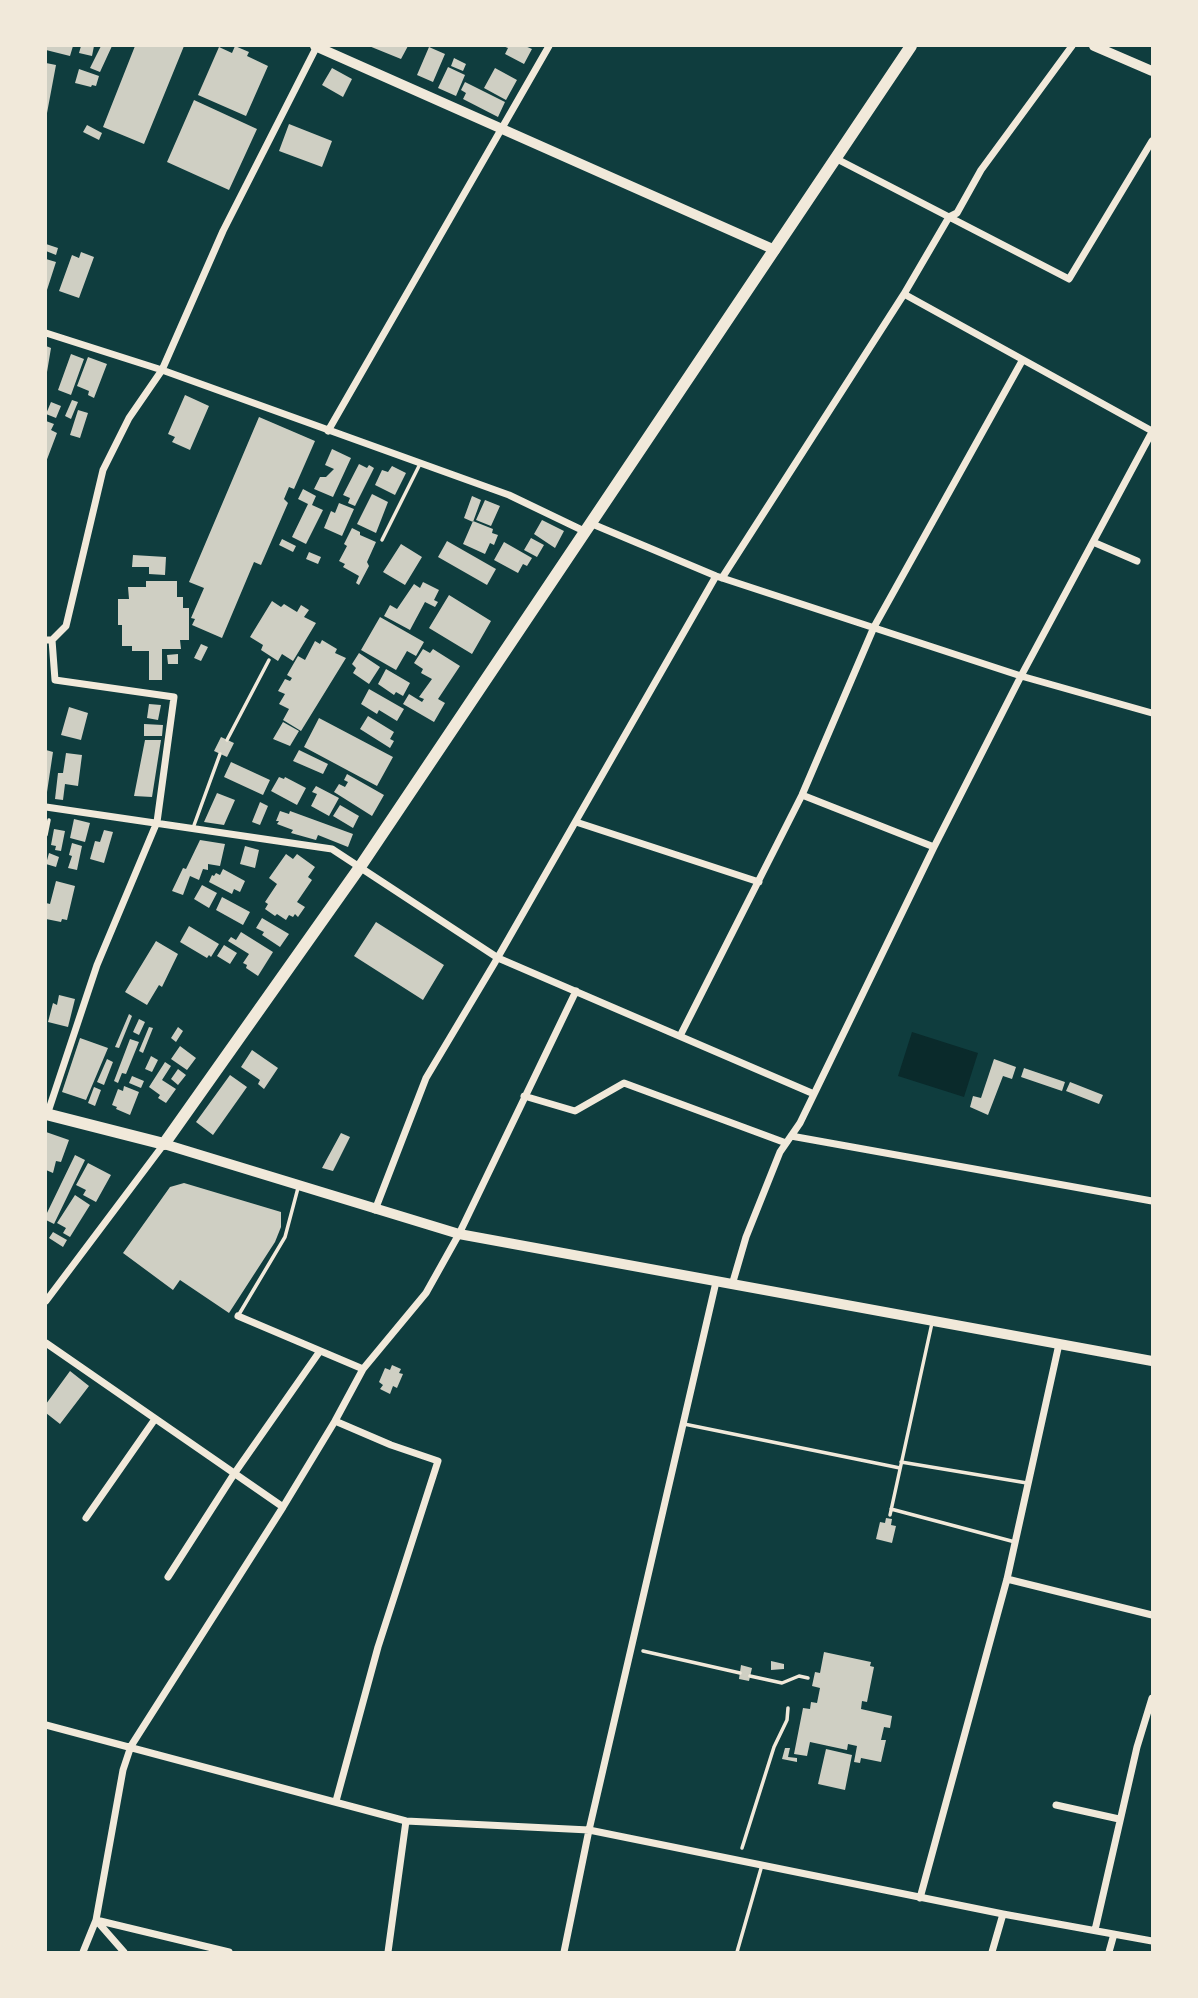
<!DOCTYPE html>
<html>
<head>
<meta charset="utf-8">
<style>
	body { margin:0 }
	#map { position:relative; width:1198px; height:1998px; overflow:hidden; background:#0f3d3e; font-family:"Exo 2",sans-serif }
	canvas { display:block }
	.frame { position:absolute; inset:0; border:47px solid #f1e9da; pointer-events:none }
</style>
</head>
<body>
<div id="map">
<canvas width="1198" height="1998"></canvas>
<div class="frame"></div>
</div>
<script>
const ctx = document.querySelector('canvas').getContext('2d');
ctx.lineJoin = 'round';
function fill(path, color) { ctx.fillStyle = color; ctx.fill(path, 'evenodd'); }
function stroke(path, color, width, dash) { ctx.strokeStyle = color; ctx.lineWidth = width; ctx.lineCap = dash ? 'butt' : 'round'; ctx.setLineDash(dash || []); ctx.stroke(path); }
fill(new Path2D(`
	M912 1032 978 1053 964 1097 898 1076Z`), '#0a2a2b');
fill(new Path2D(`
	M46 46H73L70 56 46 50Z
	M81 46H94L92 56 79 53Z
	M101 46H112L100 72 90 68Z
	M135 46H184L144 144 103 127Z
	M235 46 249 52 247 56 268 66 246 116 198 95 219 47 232 53Z
	M369 46H408L401 59Z
	M503 46H525L532 49 524 64 505 54 508 48Z
	M429 47 445 54 433 82 417 75Z
	M454 58 466 64 463 71 451 66Z
	M46 63 56 65 47 113H46Z
	M448 67 465 75 456 96 438 88Z
	M332 68 352 79 343 97 322 85Z
	M495 68 517 80 506 100 484 88Z
	M79 69 99 76 96 86 92 85 91 87 75 83Z
	M465 82 505 102 498 117 463 99 466 93 461 90Z
	M194 100 257 129 229 190 167 162Z
	M289 124 332 141 322 167 279 151Z
	M87 125 102 133 99 140 83 132Z
	M46 244 58 248 56 255 46 251Z
	M81 252 94 257 79 298 59 291 72 255 79 258Z
	M46 259 56 262 46 293Z
	M46 346 51 348 47 372H46Z
	M71 354 84 359 71 395 58 390Z
	M88 357 107 364 94 398 88 395 89 391 77 386Z
	M185 395 209 406 190 450 172 442 175 437 168 434Z
	M72 400 78 402 71 419 65 416Z
	M51 402 61 406 56 418 46 414Z
	M78 410 88 413 80 438 70 435Z
	M259 417 315 441 294 489 289 487 284 499 288 503 261 565 254 562 222 638 192 625 195 619 191 618 204 588 189 582Z
	M46 421 54 424 51 430 57 433 46 462Z
	M332 449 351 458 333 497 314 489 320 477H326L334 469 325 465Z
	M359 464 367 468 369 465 374 468 355 506 348 503 350 498 343 495Z
	M392 466 406 473 395 495 375 485 382 470 388 472Z
	M303 489 316 496 312 505 323 510 306 544 292 537 308 504 298 499Z
	M372 494 388 502 376 533 357 524Z
	M472 496 481 500 473 522 464 518Z
	M485 500 500 506 491 526 476 520Z
	M339 503 354 509 342 536 324 528 331 511 335 513Z
	M542 520 564 531 555 548 534 534Z
	M473 521 493 529 492 533 498 535 494 545 490 543 485 554 463 544Z
	M352 528 360 532V535L376 542 367 562 369 566 359 585 356 583 359 576 343 567 345 564 339 561 347 546 344 544Z
	M531 538 544 545 537 557 524 550Z
	M282 539 296 546 293 552 279 545Z
	M447 541 496 569 487 585 438 557Z
	M504 542 532 558 527 566 523 564 518 573 494 560Z
	M401 544 422 557 405 585 383 572Z
	M309 552 321 557 318 564 306 559Z
	M133 555 166 557 165 575 149 574V567H132Z
	M146 581H177V597H183V608H189V640H180L181 649H162V680H149V651H132V646H122V625H118V599H129L128 587H146Z
	M423 582 439 590 434 600 438 602 435 607 425 602 410 630 384 616 390 605 397 609 414 584 420 588Z
	M449 595 491 621 472 654 429 628Z
	M272 601 281 607 284 604 297 612 301 605 309 610 304 617 316 623 293 661 282 654 278 661 261 650 263 645 250 637Z
	M380 617 424 642 416 656 407 651 396 670 361 650Z
	M322 640 337 649 335 653 346 658 301 731 283 720 289 709 279 704 285 694 278 691 285 679 290 681 292 678 287 675 298 656 305 660 315 641 320 644Z
	M201 644 208 647 201 661 194 658Z
	M423 649 430 653 433 649 460 666 438 699 445 703 434 722 403 704 409 694 422 702 424 699 419 697 432 679 421 673 423 669 414 663Z
	M359 653 380 667 369 684 353 673 356 668 352 664Z
	M178 654V664H168L167 655Z
	M386 669 410 683 403 696 396 692 394 695 378 684Z
	M369 689 404 709 397 721 379 710 377 714 361 704Z
	M149 704 161 705 158 720 147 718Z
	M69 707 88 713 81 740 61 735Z
	M368 716 394 732 390 739 394 741 390 748 360 729Z
	M319 718 393 757 377 786 304 747Z
	M283 722 299 731 290 746 273 739Z
	M144 724 163 725 162 736H144Z
	M221 737 234 743 227 757 214 751Z
	M145 740H161L152 797 134 796Z
	M46 750 53 752 47 792H46Z
	M299 750 328 764 323 774 293 761Z
	M66 753 82 755 78 786 65 784 63 800 55 799 58 773H63Z
	M231 762 270 780 263 795 224 777Z
	M347 774 384 795 372 816 334 792 339 784 345 787 348 782 344 780Z
	M279 777 284 779 285 777 306 788 297 805 271 791Z
	M316 786 339 798 329 816 311 806 317 794 312 792Z
	M217 793 235 800 224 825 204 822Z
	M260 802 268 806 260 825 252 822Z
	M340 805 359 816 353 828 333 816Z
	M280 811 289 814 290 811 353 834 348 847 318 835 316 840 291 833 293 830 277 824 279 821H276Z
	M74 819 90 823 85 842 70 838Z
	M54 829 65 831 61 851 55 850 56 846 51 845Z
	M104 830 113 832 104 863 90 859 95 841 100 842Z
	M200 840 225 844 220 866 208 864V870L203 869 199 880 190 876 183 895 172 891 183 868 186 869Z
	M72 843 82 846 77 870 68 868 72 856 69 855Z
	M245 846 259 850 255 868 240 864Z
	M49 853 59 857 56 867 46 864Z
	M286 854 293 859 297 854 315 867 308 877 312 880 297 902 305 907 298 917 295 914 293 917 289 915 286 920 277 914 275 916 265 909 268 904 265 902 277 884 269 878Z
	M223 869 245 881 240 892 234 889 232 894 209 882 212 875 214 876 216 873 220 875Z
	M56 881 75 886 67 920 62 919 61 922 46 919V903L50 904Z
	M202 885 217 893 209 908 194 899Z
	M222 897 250 912 243 925 216 910Z
	M262 918 289 934 280 947 262 935 264 932 256 928Z
	M376 922 444 965 423 1000 354 956Z
	M189 926 219 944 211 957 209 955 207 958 180 942Z
	M241 932 273 952 258 976 246 968 247 965 243 963 249 954 228 941 231 937 236 940Z
	M156 941 178 954 162 987 159 985 147 1005 125 992Z
	M224 945 237 953 230 964 217 956Z
	M59 995 75 999 68 1027 48 1022 53 1003 57 1005Z
	M129 1014 132 1016 119 1048 115 1047Z
	M139 1019 145 1022 139 1035 133 1032Z
	M149 1027 153 1028 143 1053 139 1051Z
	M178 1027 183 1031 176 1042 171 1038Z
	M80 1038 108 1048 86 1100 62 1092Z
	M130 1039 139 1042 126 1074 122 1073 118 1083 114 1081Z
	M180 1046 196 1058 187 1070 171 1059Z
	M252 1050 278 1068 264 1089 258 1084 260 1080 241 1067Z
	M151 1056 158 1060 152 1072 145 1069Z
	M107 1059 113 1062 104 1085 97 1082Z
	M994 1059 1016 1067 1012 1079 1003 1076 988 1115 970 1107 973 1096 981 1098Z
	M165 1062 171 1066 162 1080 176 1089 166 1103 158 1098 160 1095 149 1087Z
	M1024 1068 1065 1082 1062 1091 1021 1077Z
	M178 1069 186 1075 178 1085 171 1079Z
	M230 1075 247 1087 213 1135 196 1122Z
	M132 1076 144 1081 141 1088 129 1083Z
	M1070 1082 1103 1095 1099 1104 1066 1091Z
	M124 1086 139 1092 130 1115 116 1109 117 1107 112 1105 118 1089 123 1091Z
	M94 1087 101 1090 95 1106 88 1103Z
	M46 1132 69 1140 61 1162 56 1161 53 1173 46 1170Z
	M341 1133 350 1137 333 1171 322 1168Z
	M75 1155 85 1160 54 1224 46 1220V1215Z
	M88 1163 111 1175 96 1202 83 1195 86 1190 76 1185Z
	M184 1183 281 1212V1227L275 1242 229 1313 180 1280 173 1290 123 1253 170 1187Z
	M75 1195 90 1205 70 1237 63 1233 66 1228 57 1223Z
	M53 1232 67 1240 63 1247 49 1238Z
	M392 1365 401 1369 399 1373 403 1374 397 1388 393 1386 390 1394 380 1389 383 1385 379 1382 385 1368 390 1370Z
	M70 1371 89 1386 60 1424 46 1413V1404Z
	M886 1518 892 1519 891 1525 896 1526 892 1543 876 1539 880 1522 885 1523Z
	M824 1652 871 1662 870 1666 874 1667 867 1702 862 1701 861 1709 892 1716 890 1728 884 1727 881 1740H886L881 1762 861 1758 860 1763 854 1762 857 1746 848 1744 847 1750 810 1742 807 1756 794 1754 803 1708 810 1709 811 1702 817 1703 820 1688 812 1686 815 1672 820 1673Z
	M771 1661 784 1664V1669L771 1670Z
	M741 1665 752 1668 749 1681 739 1679Z
	M785 1748H790L788 1757 797 1758V1762L782 1759Z
	M826 1749 852 1755 845 1790 818 1784Z`), '#cfcfc3');
stroke(new Path2D(`
	M227 740 269 660
	M46 835 49 820
	M643 1651 740 1673
	M750 1676 782 1683 799 1676 808 1678
	M742 1848 774 1747 787 1720 788 1708`), '#f1e9da', 3.5);
stroke(new Path2D(`
	M382 540 420 464
	M193 828 220 754
	M238 1316 285 1237 298 1188
	M684 1424 900 1468
	M901 1462 1027 1483
	M891 1509 1015 1542
	M890 1515 932 1323
	M737 1952 762 1865`), '#f1e9da', 3.5);
stroke(new Path2D(`
	M835 158 1069 279 1152 141
	M904 294 1152 431
	M46 333 162 370 509 495 584 531
	M328 431 549 46
	M590 523 716 576 1021 676 1152 713
	M1093 542 1137 561
	M722 578 904 294 949 217 957 213 981 170 1072 46
	M46 640H52L66 626 103 470 129 418 162 370 223 231 317 46
	M802 795 934 847
	M46 807 332 849 498 958 814 1094
	M576 822 759 882
	M680 1036 802 795 874 627 1022 361
	M524 1096 575 1111 624 1083 786 1143
	M47 1115 97 965 157 822 174 697 55 680 52 640
	M791 1136 1152 1201
	M375 1210 426 1078 494 964 716 576
	M732 1285 746 1237 780 1152 800 1123 934 847 1021 676 1152 432
	M46 1301 164 1144
	M238 1316 363 1369
	M46 1343 283 1507
	M335 1421 391 1445 438 1461 378 1647 336 1801
	M86 1518 155 1419
	M168 1577 234 1474 320 1351
	M1007 1579 1152 1615
	M46 1725 406 1821 589 1830 1003 1914 1152 1941
	M1056 1805 1119 1819
	M920 1898 1007 1579 1059 1344
	M1095 1930 1137 1747 1152 1698
	M83 1952 96 1920 229 1952
	M124 1952 96 1920 123 1770 131 1746 283 1507 335 1421 363 1369 426 1293 459 1234 576 991
	M388 1952 406 1821
	M564 1952 589 1830 716 1282
	M992 1952 1003 1914
	M1109 1952 1114 1934`), '#f1e9da', 7);
stroke(new Path2D(`
	M315 46 775 250
	M1094 46 1152 71
	M164 1144 459 1234 1152 1361`), '#f1e9da', 10);
stroke(new Path2D(`
	M46 1114 164 1144 360 867 911 46`), '#f1e9da', 12);
</script>
</body>
</html>
